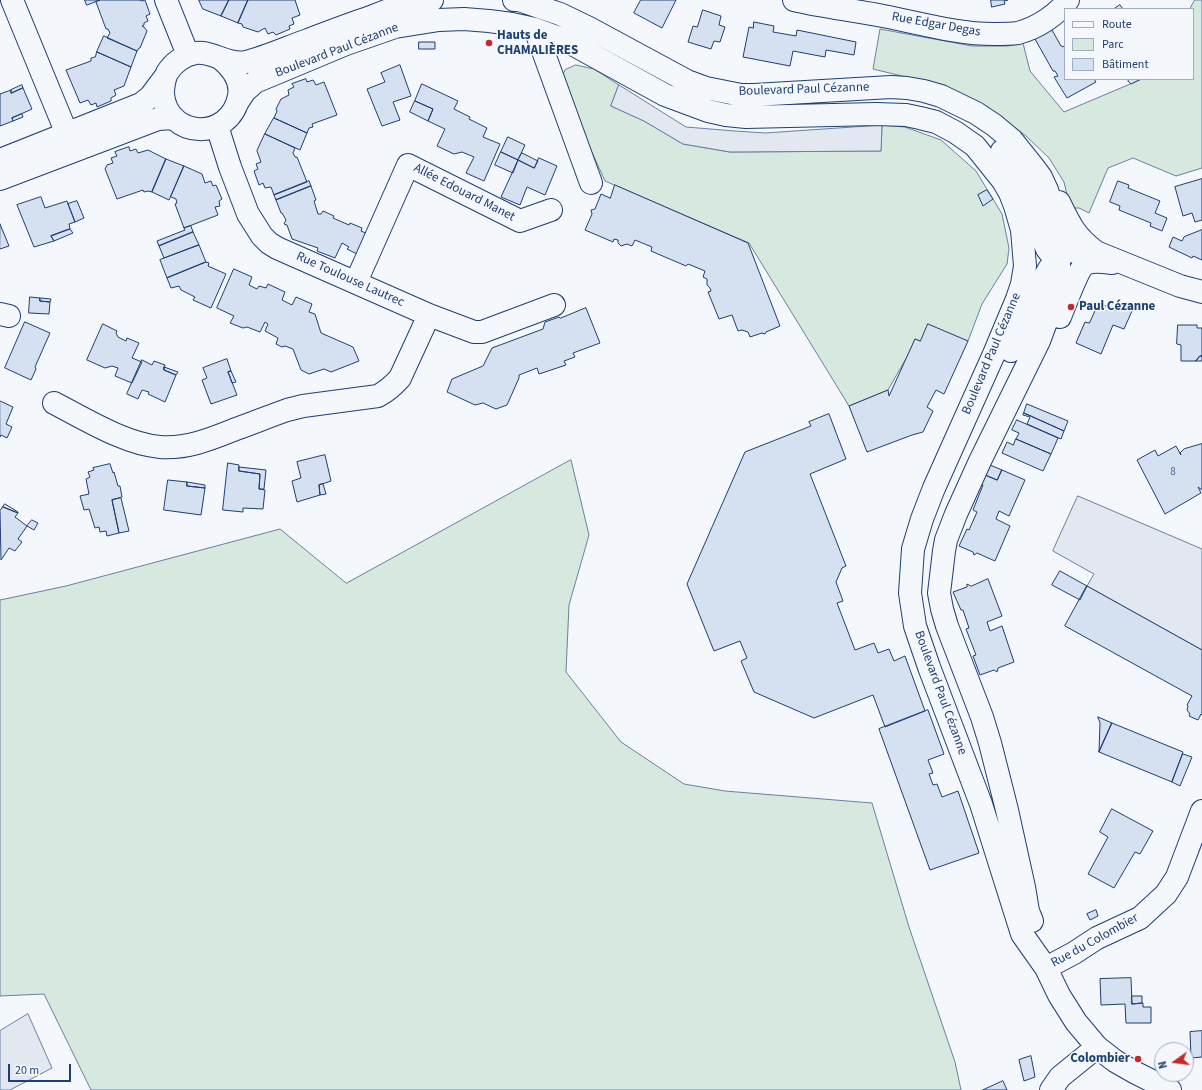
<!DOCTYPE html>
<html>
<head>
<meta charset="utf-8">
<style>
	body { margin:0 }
	#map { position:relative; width:1202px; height:1090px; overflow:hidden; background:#f4f7fb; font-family:"Source Sans 3",sans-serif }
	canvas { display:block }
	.legend { position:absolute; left:1064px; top:8px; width:130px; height:72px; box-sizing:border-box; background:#f4f7fb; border:1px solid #9eadc5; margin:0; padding:5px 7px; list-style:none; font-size:12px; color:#1d3f73 }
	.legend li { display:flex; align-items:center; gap:8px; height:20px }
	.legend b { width:20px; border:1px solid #9eadc5 }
	.north { position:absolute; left:1154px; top:1042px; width:40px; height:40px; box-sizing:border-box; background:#f4f7fb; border:1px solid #9eadc5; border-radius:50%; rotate:256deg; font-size:11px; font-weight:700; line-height:16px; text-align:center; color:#1d3f73 }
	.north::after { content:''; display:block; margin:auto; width:14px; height:18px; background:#c62828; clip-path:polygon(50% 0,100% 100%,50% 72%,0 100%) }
	.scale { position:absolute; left:8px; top:1064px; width:63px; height:18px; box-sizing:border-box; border:2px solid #1d3f73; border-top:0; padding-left:5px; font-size:12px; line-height:14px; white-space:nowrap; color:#1d3f73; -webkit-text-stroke:3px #f4f7fb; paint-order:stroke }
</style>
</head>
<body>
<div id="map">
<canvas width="1202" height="1090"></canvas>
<ul class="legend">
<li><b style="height:5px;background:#f4f7fb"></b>Route</li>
<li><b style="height:11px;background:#d7e8df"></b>Parc</li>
<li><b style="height:11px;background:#d5e0f0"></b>Bâtiment</li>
</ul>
<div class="north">N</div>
<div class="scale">20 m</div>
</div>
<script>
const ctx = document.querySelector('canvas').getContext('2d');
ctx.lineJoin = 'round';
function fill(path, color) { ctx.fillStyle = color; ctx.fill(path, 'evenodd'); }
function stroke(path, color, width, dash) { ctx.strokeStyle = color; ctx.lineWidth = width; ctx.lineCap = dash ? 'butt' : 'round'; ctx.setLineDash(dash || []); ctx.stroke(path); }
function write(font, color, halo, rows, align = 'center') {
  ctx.font = font + ' "Source Sans 3",sans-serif'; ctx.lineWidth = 3; ctx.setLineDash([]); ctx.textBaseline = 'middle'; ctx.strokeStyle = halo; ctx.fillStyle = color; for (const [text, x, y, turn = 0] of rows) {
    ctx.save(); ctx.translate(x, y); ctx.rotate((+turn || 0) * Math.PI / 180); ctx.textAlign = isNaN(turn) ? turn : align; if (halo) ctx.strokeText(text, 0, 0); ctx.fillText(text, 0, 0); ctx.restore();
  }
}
const green = new Path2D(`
	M1195 0H1202V168L1176 176 1133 158 1108 168 1089 213 1079 208H1070L1064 182 1049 158 1026 136 994 112 910 78 873 69 880 29 972 46H1008L1023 43 1030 71 1064 112 1142 79H1193V9H1190Z
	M576 65 594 69 619 85 611 106 644 121 683 144 730 152 881 151 882 125 905 127 941 140 976 171 1002 214 1009 248 1007 264 982 304 968 341H920L915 339 908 355 888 390 849 406 749 243 605 181 560 82 565 70Z
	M571 460 589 535 569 605 566 672 621 742 684 784 725 791 872 803 909 927 955 1062 961 1090H91L44 994 0 996V600L66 586 280 529 346 583Z`);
fill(green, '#d7e8df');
stroke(green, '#687fa3', 1);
const parking = new Path2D(`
	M619 85 686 127 735 131 765 133 882 125 881 151 730 152 683 144 644 121 611 106Z
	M1078 496 1202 549V650L1087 586 1094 574 1053 551Z
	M28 1014 52 1068 10 1090H0V1031Z`);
fill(parking, '#e3e8f0');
stroke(parking, '#687fa3', 1);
const building = new Path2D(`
	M85 0H100L87 5Z
	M100 0H140L141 1 145 0 150 14 146 16 148 21 144 23V25L142 26 144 27 147 31 140 48H139L137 51 107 38 110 33 108 29H106L96 2Z
	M199 0H229L221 16 203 9Z
	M229 0H248L238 23 221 16Z
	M248 0H295L300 15 292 18 294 24 289 26 290 29 276 35 273 32 268 34 265 28 258 32 243 27 242 24 238 23Z
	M641 0H676L662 28 634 13Z
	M991 0H1008L1004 1 1005 4 992 7Z
	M1120 5 1123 9H1114Z
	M703 10 721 16 719 25 725 27 720 42 714 41 711 49 688 42 693 26 697 27Z
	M754 22 774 26 773 32 796 36 797 30 856 42 854 55 826 50 825 57 793 51 790 66 743 57 749 27 753 28Z
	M1052 30 1061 46 1065 47V79H1094L1096 82 1067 98 1054 77 1058 76 1055 71H1053L1035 39Z
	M104 36 137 51 131 67 97 52Z
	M419 42H435V49H419Z
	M97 52 131 67 124 86 114 90 116 95 111 98V101L97 107 96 103 91 105 88 100 80 103 66 70 91 61V58L95 57Z
	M400 65 411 96 393 102 400 120 382 126 367 89 385 82 381 73Z
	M306 79 307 82 313 80 316 85 324 82 337 115 312 124 313 127 309 128 307 133 274 118 277 111 276 109 281 99 289 95 288 90 294 87 292 84Z
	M1130 79H1141L1131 84 1128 81Z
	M422 84 458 101 454 109 470 117 469 119 487 128 483 137 500 144 484 181 466 173 474 157 462 152 454 154 437 146 445 129 428 121 433 109 415 101Z
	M22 85 23 88 11 93V90Z
	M23 88 32 109 12 118 13 121 0 126V94L11 90V93Z
	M415 101 433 109 428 121 410 112Z
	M22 114 23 117 13 121 12 118Z
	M274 118 307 133 300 150 265 134Z
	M265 134 295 148 293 153 295 157H297L307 182 274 195 271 187 265 188 263 183 259 185 254 171 258 169 256 164 261 162 257 151Z
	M508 137 525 145 518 160 501 152Z
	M129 147 130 151 136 149 138 153 148 150 166 159 152 192 148 191 144 192 143 190 117 199 105 169 107 165 113 163 111 158 117 156 115 152Z
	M501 152 518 160 513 173 495 165Z
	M522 153 538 161 534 168 518 160Z
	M539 158 557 166 545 195 527 187 520 205 501 197 518 160 534 168Z
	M166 159 184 166 169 200 152 192Z
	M184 166 202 174 205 183 211 181 213 186 216 185 222 199 219 201 220 206 215 207 218 215 184 228 175 204 177 203 176 199 171 197Z
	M1202 179V220L1195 222 1192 213 1183 216 1175 187Z
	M309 181 311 186 276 200 274 195Z
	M1118 181 1129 185 1128 188 1160 201 1155 213 1167 218 1162 231 1150 226 1151 223 1119 210 1120 206 1110 202Z
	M615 185 748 243 780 326 766 332 765 334 762 333 750 337 748 332 742 330 738 331 732 315 719 319 708 292 711 291 710 288 707 285V279L703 277 705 271 688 264 686 266 651 251 652 247 635 240 632 246 627 244 621 246 618 243V240L614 239 613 242 585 230 592 214 591 210 595 209 601 194 610 198Z
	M311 186 316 200 314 201 318 214H321L323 211 334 216 333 218 349 225 350 223 362 228 361 231 368 234 359 255 347 249 349 247 342 243 335 258 317 251 318 248 292 239 287 225 284 224 286 220 282 213H281L276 200Z
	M987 190 993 199 983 206 978 195Z
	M41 197 45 208 67 201 75 222 69 224 70 229 51 236 54 241 34 247 17 205Z
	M77 201 84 218 75 222 68 204Z
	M0 224 9 246 0 249Z
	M191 226 193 232 159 246 157 241 185 230 184 228Z
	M70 229 73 233 54 241 51 236Z
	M1202 230V260L1193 256 1192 258 1169 247 1173 237 1182 241 1184 237Z
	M193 232 199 245 164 258 159 246Z
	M199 245 206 262 167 278 160 260Z
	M206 262 209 263 208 266 226 274 211 308 193 300 195 297 181 290 179 286 171 288 167 278Z
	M234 269 252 277 249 285 257 289 259 286 266 288 268 284 285 292 282 300 292 305 296 297 312 304 309 312 315 314 321 333 353 347 359 361 331 372 324 369 309 374 301 370 293 349 285 346 282 347 276 344 278 338 265 331 268 324 265 322 260 332 247 327 243 328 230 323 234 316 217 308Z
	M30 297 40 298V301L50 302 49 314 29 313Z
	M40 298 51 299 50 302 40 301Z
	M1099 303 1117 311 1119 306 1132 311 1124 329 1113 325 1101 354 1076 343 1085 322 1089 323Z
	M586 308 600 343 573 353 575 357 564 361 566 365 539 374 537 368 519 375V378L507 405 496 409 483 403 475 405 447 392 452 379 483 366 492 348 543 329 545 322 559 317 560 318Z
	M25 322 50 333 35 367 36 369 31 380 5 368Z
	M103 324 117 331 116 333 118 337 126 341 127 338 139 343 132 358 142 362 132 383 115 376 118 368 112 366 105 368 87 360Z
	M928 324 968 341 944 394 936 390 927 407 933 411 923 432 912 435 867 452 849 406 888 390 889 396 915 339 920 341Z
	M1178 325H1197V328H1202V356H1200L1196 361H1181V345L1177 344Z
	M1200 356H1202V361H1196Z
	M227 359 231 371 228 372 237 395 211 404 202 380 207 378 203 368Z
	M142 360 152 365 154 361 165 365 164 370 176 375 165 402 148 394 149 392 142 390 138 399 127 394Z
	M164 367 178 372 176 375 164 370Z
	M231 371 236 382 232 383 228 372Z
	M0 401 13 407 6 424 12 427 7 438 1 435 0 437Z
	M1027 404 1068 421 1064 431 1024 413Z
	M1024 413 1064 431 1061 439 1027 424 1030 417 1023 415Z
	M829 414 846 459 810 474 846 566 842 568 836 582 843 601 837 603 855 650 874 643 878 653 889 649 894 661 905 656 925 711 885 727 873 695 814 718 754 692 741 661 747 658 740 641 714 651 687 584 745 452 811 426 809 422Z
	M1017 420 1058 438 1051 454 1016 439 1019 433 1012 430Z
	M1016 439 1051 454 1043 471 1002 453 1007 442 1013 445Z
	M1202 444V490L1198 487 1201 493 1165 514 1137 460 1155 450 1158 456 1176 446 1181 455 1180 453 1184 449Z
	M325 455 331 481 319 485 320 495 297 502 292 481 301 478 297 462Z
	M228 463 239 465V471L260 474 259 489 265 490 263 509 243 508V512L223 510Z
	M110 464 113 473 114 472 118 486H120L122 497 112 500 119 533 107 536 106 531 100 532 99 527 95 528 89 509 84 510 80 496 89 494 86 479 90 477 88 472 94 470 93 468Z
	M990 465 1002 470 997 480 985 475Z
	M239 467 266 470 264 489H259L260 474 239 471Z
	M1002 470 1025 480 1009 516 999 511 996 519 1010 526 995 561 977 553 974 555 973 552 959 546 967 529 969 530 977 512 973 510 983 485 981 484 985 475 997 480Z
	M168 480 187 482V486L205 488 201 515 164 510Z
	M187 482 205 485V488L187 486Z
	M323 484 326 494 320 495 319 485Z
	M121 498 129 531 119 533 112 500Z
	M5 504 18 512V513L3 507Z
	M3 507 18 513 15 517 27 526 18 539 22 542 15 551 9 548 1 560 0 511Z
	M32 520 38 523 34 530 27 526Z
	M1060 571 1087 586 1080 600 1052 585Z
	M988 579 1002 616 987 622 990 631 1002 626 1014 662 998 668 997 672 994 670 980 675 973 656 976 655 966 629 969 628 963 610H961L953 592 967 587V584L971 586Z
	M1087 586 1202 650V715L1201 714 1198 720 1189 716 1190 714 1187 710 1188 706 1187 705 1192 696 1065 626Z
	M928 710 944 754 928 760 933 773 929 774 933 785 937 784 942 797 958 791 979 853 930 870 879 729Z
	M1098 717 1112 723 1099 752 1100 723Z
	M1112 723 1183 752 1172 782 1099 752Z
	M1183 754 1192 757 1180 786 1172 782Z
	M1112 809 1153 831 1140 854 1135 852 1114 888 1088 874 1108 837 1100 832Z
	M1096 910 1098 916 1090 920 1087 914Z
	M1131 978 1132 1004 1143 1003V1007H1151V1023H1126L1125 1004 1101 1005 1100 979Z
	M1132 996H1142V1003L1132 1004Z
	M1202 1031V1057L1191 1058 1190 1032Z
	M1031 1056 1035 1077 1024 1081 1019 1060Z
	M1003 1081 1007 1090H983Z`);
fill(building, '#d5e0f0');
stroke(building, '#1d3f73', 1);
const minor = new Path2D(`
	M12 0 67 134
	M166 0 188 55
	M514 0H519L560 14 589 28 687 81 706 88 741 95H754L891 87 907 88 924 91 941 96 976 113 994 125 1012 140 1032 165 1041 177 1047 190 1056 220 1059 246V268L1055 298 1039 341 980 461 956 514 946 540 944 551 939 593 942 609 947 626 982 717 990 743 1007 810 1024 887 1028 911 1032 921
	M794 0C823 7 854 10 883 16 920 23 957 34 994 34 1002 34 1010 34 1018 33 1037 28 1057 15 1068 0
	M535 29 591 183
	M220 58C231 67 242 80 239 96 230 142 167 139 163 94 163 87 164 80 167 73 173 63 184 55 196 53 213 51 228 66 246 62 266 57 288 47 308 40 329 32 350 24 371 17 381 13 392 8 402 6 412 3 422 2 432 0
	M237 103 245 91 255 82 346 44 395 27 439 20 464 19 489 21 512 24 535 29 565 40 665 95 708 111 726 115 746 117 876 114 906 115 920 118 936 122 955 132 975 146 1003 181 1010 193 1015 206 1022 230 1025 266 1022 284 1017 299 994 354 934 488 922 519 913 549 910 593 915 626 929 667 981 804 1022 934 1046 968 1059 995 1076 1022 1097 1047 1115 1061 1136 1073 1170 1090
	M217 126 230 167 248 214 262 236 269 243 277 248 429 315 474 332H482L554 305
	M1002 151C1020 170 1031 191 1038 216 1042 227 1042 239 1047 249L1050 253 1057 255
	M0 160 141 104 150 97 165 77
	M0 179 158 119 174 118
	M1059 202C1070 225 1075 236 1096 252
	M356 282 408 165 520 221 551 210
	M0 314 9 316
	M1060 317C1064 307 1078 270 1084 265 1091 260 1104 262 1112 263
	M1011 351 1042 281 1049 269 1059 256 1067 252 1078 250 1096 252 1180 286 1202 292
	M54 403C85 419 125 444 160 447 187 449 211 439 236 429 253 423 270 416 287 410L303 406 378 396C387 391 393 386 400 378L429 315
	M1046 968 1074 953 1097 938 1140 918 1166 894 1177 877 1202 811
	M1051 1090 1060 1077 1097 1047`);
stroke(minor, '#1d3f73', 24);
stroke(minor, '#f4f7fb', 22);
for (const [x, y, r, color] of [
	[489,43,4,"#c62828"],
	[1071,307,4,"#c62828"],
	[1138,1059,4,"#c62828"]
]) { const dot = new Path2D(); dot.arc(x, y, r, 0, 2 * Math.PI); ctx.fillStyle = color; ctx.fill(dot); stroke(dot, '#f4f7fb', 1.5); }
write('11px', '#4b6792', null, [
	["8",1173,473]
]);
write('13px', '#1d3f73', '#f4f7fb', [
	["Rue Edgar Degas",936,25,10],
	["Boulevard Paul Cézanne",337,51,-21],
	["Boulevard Paul Cézanne",804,90,-2],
	["Allée Edouard Manet",464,193,27],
	["Rue Toulouse Lautrec",350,280,24],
	["Boulevard Paul Cézanne",992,354,-67],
	["Boulevard Paul Cézanne",940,693,70],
	["Rue du Colombier",1095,941,-29]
]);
write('bold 13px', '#1d3f73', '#f4f7fb', [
	["Hauts de",497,36],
	["CHAMALIÈRES",497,51],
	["Paul Cézanne",1079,307],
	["Colombier",1130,1059,"right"]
], 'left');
</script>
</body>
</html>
